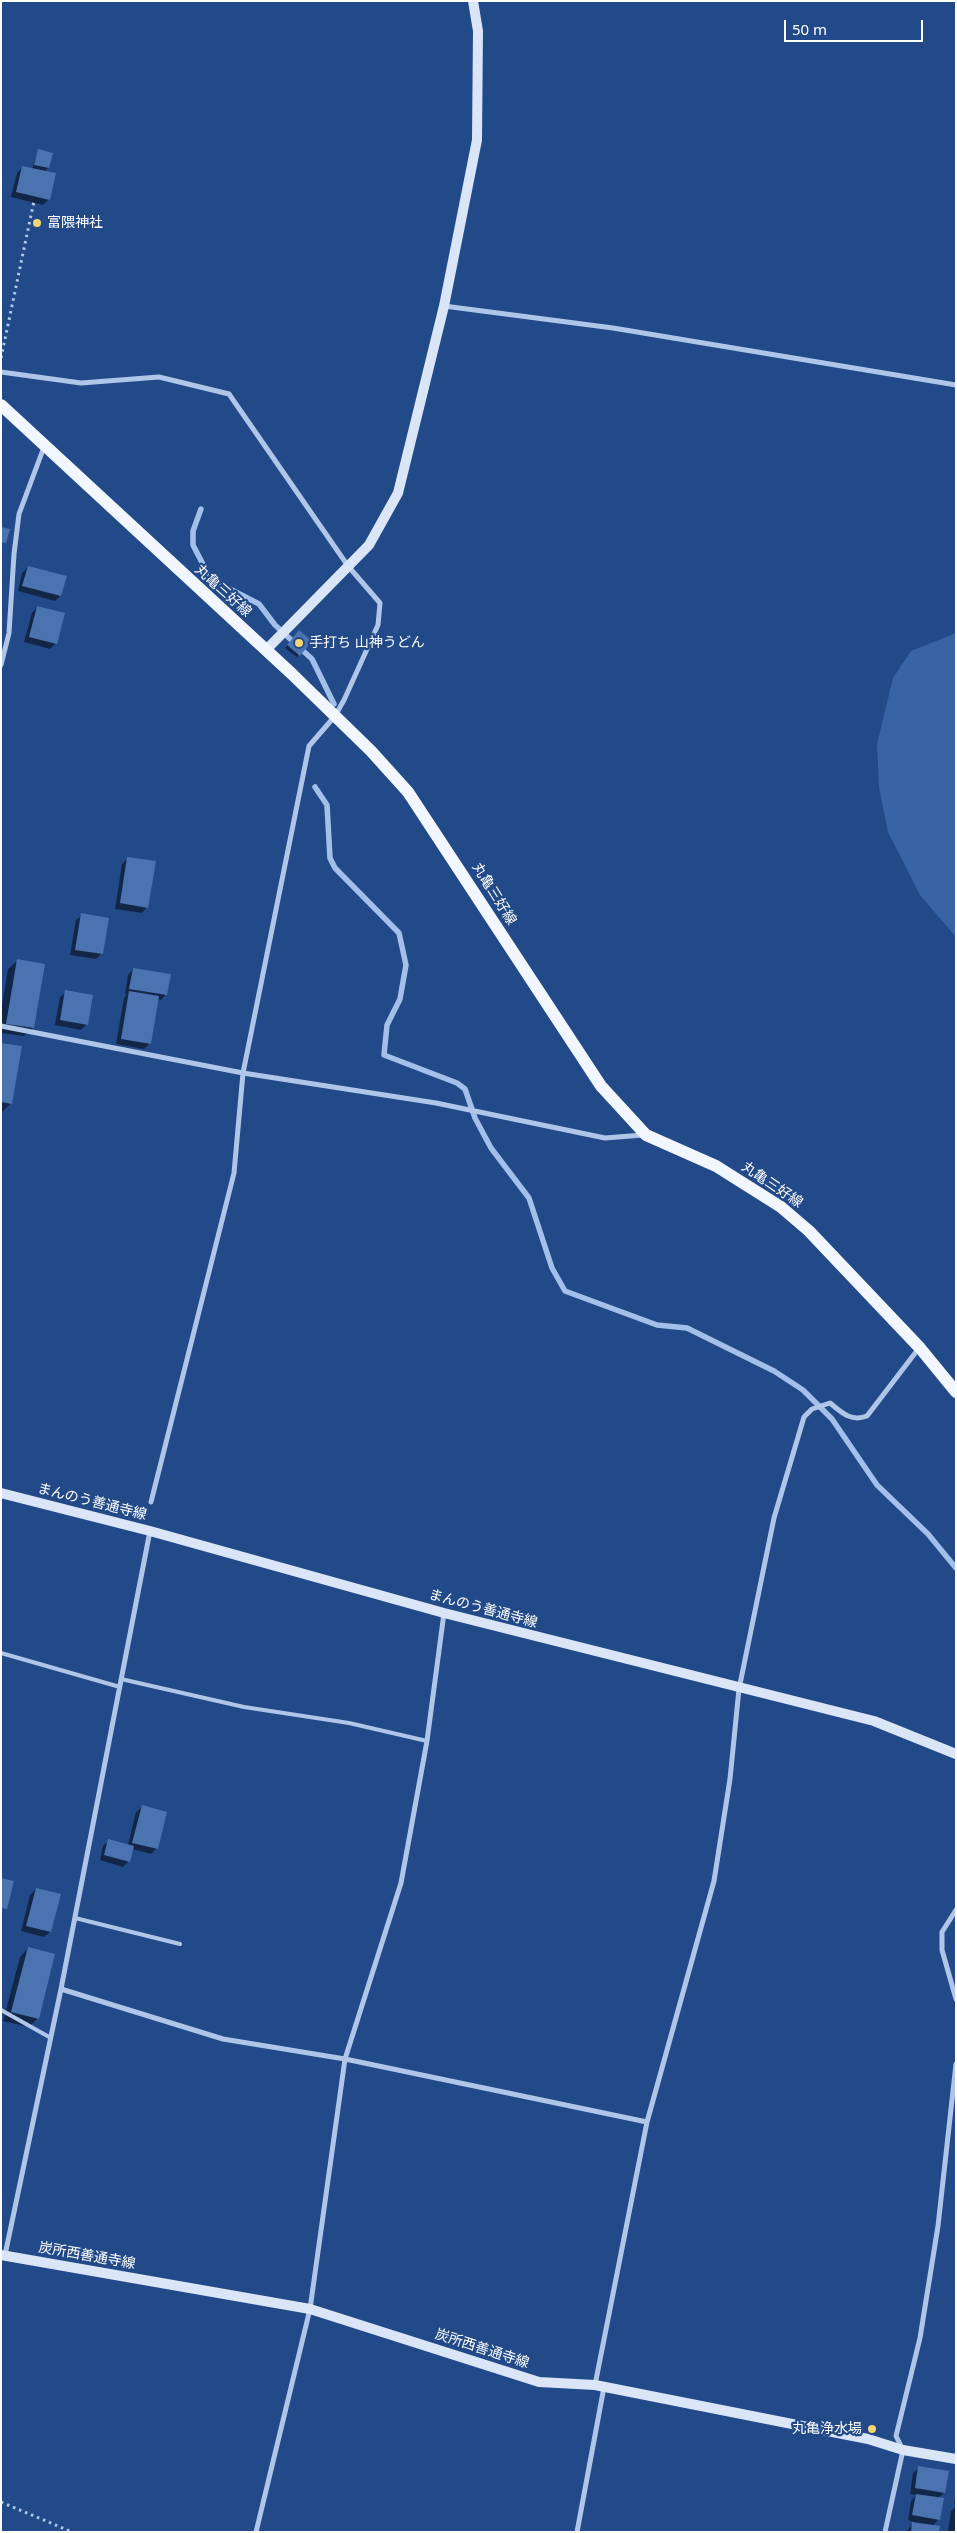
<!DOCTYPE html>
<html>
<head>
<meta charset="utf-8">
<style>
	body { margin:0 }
	#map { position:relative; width:957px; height:2533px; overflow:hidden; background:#234a88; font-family:"Noto Sans",sans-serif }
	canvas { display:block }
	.frame { position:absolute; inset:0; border:2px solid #fff; pointer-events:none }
	.scale { position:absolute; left:784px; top:20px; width:139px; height:22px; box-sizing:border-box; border:2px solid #fff; border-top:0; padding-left:6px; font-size:15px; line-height:18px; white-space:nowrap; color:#fff; -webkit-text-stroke:4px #234a88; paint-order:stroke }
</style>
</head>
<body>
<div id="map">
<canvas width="957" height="2533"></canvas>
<div class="frame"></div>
<div class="scale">50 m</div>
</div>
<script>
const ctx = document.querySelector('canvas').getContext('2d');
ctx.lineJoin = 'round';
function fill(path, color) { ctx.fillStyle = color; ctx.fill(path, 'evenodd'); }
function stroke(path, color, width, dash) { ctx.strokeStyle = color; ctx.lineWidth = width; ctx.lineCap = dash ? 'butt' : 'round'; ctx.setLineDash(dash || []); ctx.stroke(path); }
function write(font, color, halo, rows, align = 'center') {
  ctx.font = font + ' "Noto Sans","Noto Sans JP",sans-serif'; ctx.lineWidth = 4.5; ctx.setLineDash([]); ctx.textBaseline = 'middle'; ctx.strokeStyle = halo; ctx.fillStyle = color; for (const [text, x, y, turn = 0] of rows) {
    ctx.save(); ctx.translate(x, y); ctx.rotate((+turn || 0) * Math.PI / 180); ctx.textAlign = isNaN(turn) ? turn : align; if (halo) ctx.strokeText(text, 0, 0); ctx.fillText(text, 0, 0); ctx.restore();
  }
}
fill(new Path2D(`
	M956 633V937L920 895 888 832 879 787 877 744 893 678 911 651Z`), '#3863a5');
fill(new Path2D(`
	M38 151 48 168 44 172 49 199 43 205 11 197 17 173 23 167 32 169Z
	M28 567 60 596 55 601 18 591 22 573Z
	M37 607 56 643 50 649 24 642 32 613Z
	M299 632 310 641 297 657 285 648Z
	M128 858 147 907 142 913 115 909 122 864Z
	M82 915 102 953 96 959 70 955 76 920Z
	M17 961 33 1028 24 1036 1 1033V1011L8 969Z
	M133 969 166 994 161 1000 157 999 150 1043 144 1049 116 1044 124 998 127 994H125L128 975Z
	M66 992 87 1024 81 1030 55 1025 60 997Z
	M1 1044 11 1103 2 1112H1Z
	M142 1807 166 1813 156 1849 151 1854 132 1849 129 1861 123 1867 100 1860 103 1846 109 1841 128 1845 136 1812Z
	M36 1889 59 1895 50 1932 44 1937 21 1931 30 1895Z
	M28 1948 54 1955 37 2019 29 2027 3 2021 20 1957Z
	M919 2468 944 2493 938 2498 939 2519 932 2526 938 2532H906L914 2522 908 2520 911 2501 916 2495 910 2494 913 2473Z
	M956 2491V2504H954Z
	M956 2506V2532H948L951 2511Z`), '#0007');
stroke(new Path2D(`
	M201 509 193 531V545L209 576 226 587 259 604 275 625 312 659 334 704
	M315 787 327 805 330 858 335 868 399 933 406 965 400 999 387 1025 384 1055 457 1083 465 1089 475 1118 491 1148 529 1198 552 1268 565 1291 657 1325 687 1328 774 1371 803 1390 832 1419 877 1485 928 1534 956 1568`), '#a3c0ea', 5.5);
fill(new Path2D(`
	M38 149 53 153 49 168 34 165Z
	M22 166 56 173 50 200 16 192Z
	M1 527 10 529 6 543 1 542Z
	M28 566 67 576 61 596 22 586Z
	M37 606 65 613 57 644 29 637Z
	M299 630 312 641 300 656 287 645Z
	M127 857 156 861 148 908 120 903Z
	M81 913 109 918 103 954 75 950Z
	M17 959 45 964 34 1028 6 1024Z
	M133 968 171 974 167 995 129 989Z
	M65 990 93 995 88 1025 60 1020Z
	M129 991 159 996 151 1044 121 1039Z
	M1 1043 22 1046 12 1104 1 1102Z
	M142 1805 167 1812 158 1849 132 1843Z
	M108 1839 134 1846 130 1862 104 1855Z
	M1 1878 14 1881 7 1909 1 1908Z
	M36 1888 61 1894 51 1932 26 1926Z
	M28 1947 55 1954 39 2019 11 2012Z
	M918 2466 949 2471 945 2493 915 2488Z
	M916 2494 944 2498 940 2520 912 2515Z
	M912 2522 940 2526 939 2532H911Z`), '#4b73b0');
stroke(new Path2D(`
	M1 358 34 201
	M1 2502 72 2532`), '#afc6e9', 3, [2.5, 4]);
stroke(new Path2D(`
	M1 1653 120 1687
	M121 1679 244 1707 349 1723 427 1741
	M75 1918 180 1944
	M1 2010 51 2038`), '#afc6e9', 4);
stroke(new Path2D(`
	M444 306 613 328 956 385
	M1 372 81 383 159 377 229 394 348 566 380 603 378 625 344 700 335 716 309 746 243 1073 234 1173 151 1502
	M1 665 9 633 14 554 19 514 44 447
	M1 1026 243 1073 436 1103 605 1138 643 1135
	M956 1910 942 1932V1950L956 1999
	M61 1989 223 2039 345 2059 647 2122
	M5 2255 61 1989 150 1531
	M595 2385 647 2122 714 1881 730 1779 739 1689 774 1518 804 1417 812 1409 830 1403C842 1413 851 1422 867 1416L919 1348
	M256 2532 310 2309 345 2059 401 1883 427 1741 444 1613
	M577 2532 604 2387
	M885 2532 903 2450 896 2436 920 2338 938 2226 956 2064`), '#afc6e9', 5);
stroke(new Path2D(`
	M266 650 369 545 398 493 444 306 477 140 478 31 473 1
	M1 1493 150 1531 444 1613 874 1721 956 1754
	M1 2255 310 2309 539 2382 595 2385 868 2439 903 2450 956 2459`), '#dae5f8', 10);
stroke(new Path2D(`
	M1 405 292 674 371 751 408 792 601 1086 646 1135 716 1166 781 1207 809 1231 920 1348 956 1392`), '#f2f6fe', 12);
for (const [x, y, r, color] of [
	[37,223,5,"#f4d572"],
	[299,643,5,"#f4d572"],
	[872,2429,5,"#f4d572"]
]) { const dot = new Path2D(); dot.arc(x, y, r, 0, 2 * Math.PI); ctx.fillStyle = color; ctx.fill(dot); stroke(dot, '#234a88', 2); }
write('14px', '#fff', '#234a88', [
	["富隈神社",47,223],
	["手打ち 山神うどん",309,643],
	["丸亀浄水場",862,2429,"right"]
], 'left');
write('14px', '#fff', '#234a88', [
	["丸亀三好線",223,591,42],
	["丸亀三好線",494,894,58],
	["丸亀三好線",772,1185,34],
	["まんのう善通寺線",92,1502,14],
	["まんのう善通寺線",483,1609,15],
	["炭所西善通寺線",87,2256,10],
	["炭所西善通寺線",482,2349,18]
]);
</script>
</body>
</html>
